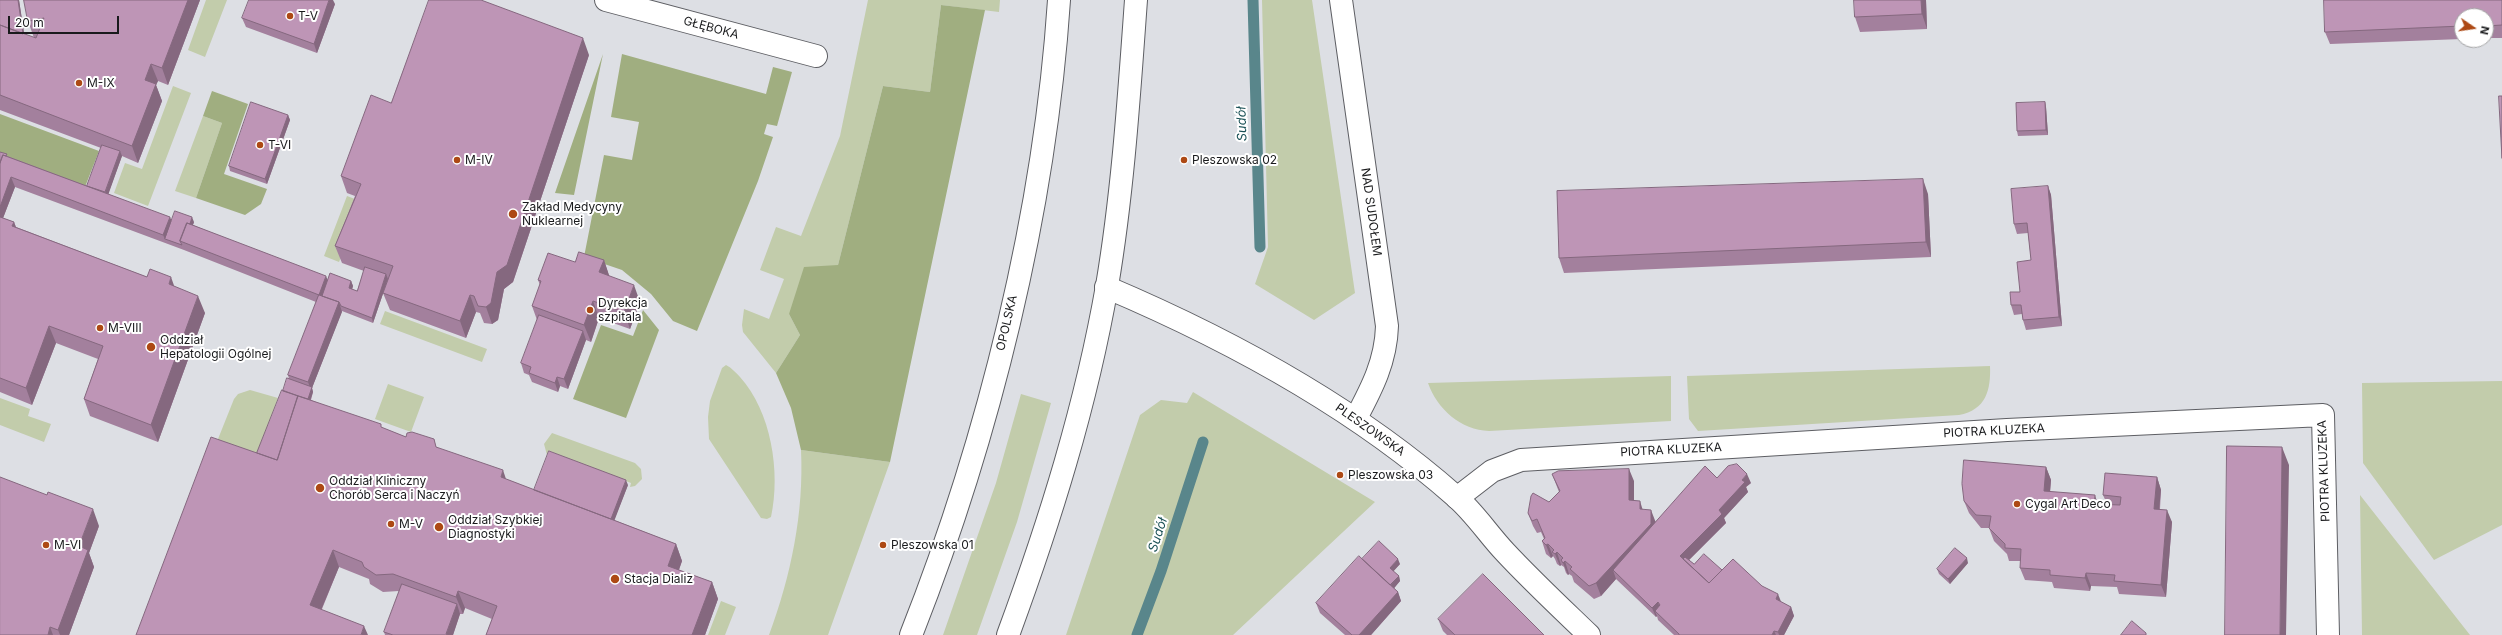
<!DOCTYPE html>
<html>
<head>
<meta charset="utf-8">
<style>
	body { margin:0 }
	#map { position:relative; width:2502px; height:635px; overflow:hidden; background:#dddfe4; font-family:Inter,sans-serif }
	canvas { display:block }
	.north { position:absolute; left:2454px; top:8px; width:40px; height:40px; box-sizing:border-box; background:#fff; border:1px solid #a3a3a4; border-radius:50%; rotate:103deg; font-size:11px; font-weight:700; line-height:16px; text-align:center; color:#191a1c }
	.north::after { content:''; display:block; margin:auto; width:14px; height:18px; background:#ad4914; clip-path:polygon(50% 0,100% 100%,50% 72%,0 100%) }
	.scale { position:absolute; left:8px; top:16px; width:111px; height:18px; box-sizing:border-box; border:2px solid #191a1c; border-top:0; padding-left:5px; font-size:12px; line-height:14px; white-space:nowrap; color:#191a1c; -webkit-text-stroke:3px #fff; paint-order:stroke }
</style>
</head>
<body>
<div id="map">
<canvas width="2502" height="635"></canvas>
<div class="north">N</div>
<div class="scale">20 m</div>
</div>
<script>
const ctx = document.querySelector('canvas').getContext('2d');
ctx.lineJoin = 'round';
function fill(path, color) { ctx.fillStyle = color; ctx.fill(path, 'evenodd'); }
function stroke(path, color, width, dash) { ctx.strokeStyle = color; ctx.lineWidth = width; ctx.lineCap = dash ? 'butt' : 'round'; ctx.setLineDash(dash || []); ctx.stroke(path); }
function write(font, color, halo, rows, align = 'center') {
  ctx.font = font + ' Inter,sans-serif'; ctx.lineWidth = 4; ctx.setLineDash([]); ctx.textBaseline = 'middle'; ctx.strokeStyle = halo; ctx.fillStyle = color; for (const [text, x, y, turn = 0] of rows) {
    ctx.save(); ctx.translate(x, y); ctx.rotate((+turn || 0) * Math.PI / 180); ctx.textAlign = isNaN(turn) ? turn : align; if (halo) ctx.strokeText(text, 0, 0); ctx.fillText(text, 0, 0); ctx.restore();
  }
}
fill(new Path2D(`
	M206 0H227L205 57 188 50Z
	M868 0H1000L999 12 941 5 930 92 883 86 838 265 789 314 800 335 776 373 743 332 742 325 744 309 769 319 784 279 760 270 776 227 801 236 840 136Z
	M1262 0H1312L1355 293 1314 320 1255 284 1268 247Z
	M173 86 191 93 148 206 114 193 125 163 142 169Z
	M203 116 222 123 196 198 175 191Z
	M347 196 363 202 339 262 324 256Z
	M385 311 487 349 482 362 380 324Z
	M726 365C732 368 736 373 740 377 771 411 781 472 771 517L767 519 761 518 709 439 708 417 710 401 722 368Z
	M1990 366C1991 390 1986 410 1959 415L1698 431 1689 419 1687 376Z
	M1671 376V421L1489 431C1461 430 1437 409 1428 383Z
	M2502 381V525L2434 560 2363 463 2362 383Z
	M388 384 424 397 411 432 375 419Z
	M250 390 278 398 257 458 216 444 234 399 238 394Z
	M1193 392 1375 502 1233 635H1066L1140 415 1161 400 1187 403Z
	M1021 394 1051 403 1017 522 977 635H943L996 483Z
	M0 398 30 409 28 416 51 424 44 442 0 425Z
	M552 433 635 463 641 469 642 479 635 486 630 487 631 483 549 451 547 455 544 444Z
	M801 450 890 462 828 635H769C791 576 804 513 801 450Z
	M2360 495 2470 635H2362Z
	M721 601 736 607 725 635H708Z`), '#c2ccab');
fill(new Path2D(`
	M941 5 985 10 890 462 801 450 791 408 776 373 800 335 789 314 804 267 838 265 883 86 930 92Z
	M603 54 574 195 555 193Z
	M622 54 766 94 773 67 792 72 777 126 767 124 764 134 773 137 758 181 697 331 673 321 651 294 622 270 584 257 604 155 632 160 639 122 611 117Z
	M212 91 248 104 224 174 267 189 261 204 245 215 196 198 222 123 203 116Z
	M0 114 99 151 85 187 0 155Z
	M643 310 659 330 626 418 573 399 601 325 633 336Z`), '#a0ae80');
stroke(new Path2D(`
	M1253 0 1260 247
	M1137 635 1161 571 1203 442`), '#59868b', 11);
const service = new Path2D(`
	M606 0 816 56`);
const minor = new Path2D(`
	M1341 0 1387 326C1386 361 1372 388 1356 418
	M1457 498 1492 471 1521 460 2007 430 2323 415 2328 635`);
const tertiary = new Path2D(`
	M1106 287C1231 340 1353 406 1455 496 1474 512 1488 534 1505 552 1532 581 1561 608 1589 635`);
const primary = new Path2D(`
	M911 635C989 438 1045 211 1059 0
	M1008 635C1050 521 1086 406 1107 286 1123 191 1129 96 1136 0`);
stroke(service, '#5d5e63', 24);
stroke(minor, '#5d5e63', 24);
stroke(tertiary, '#5d5e63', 24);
stroke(primary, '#5d5e63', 24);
stroke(service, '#fff', 22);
stroke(minor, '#fff', 22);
stroke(tertiary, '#fff', 22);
stroke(primary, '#fff', 22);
fill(new Path2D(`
	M0 0H19L24 34 34 38 28 21 24 0H200L168 85 158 81 156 85 162 101 138 163 122 156 108 194 172 221 194 222 193 225 328 280 351 281 353 286 352 289 357 291 364 271 342 263 335 246 355 196 347 193 341 176 391 103 589 55 513 282 504 289 498 320 492 324 484 323 480 313 476 312 466 338 390 310 383 293 388 279 373 323 342 311 312 388 313 392 311 400 406 437 434 439 436 447 506 479 534 490 628 485 614 520 676 544 682 561 679 570 712 582 718 599 705 635H486L492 619 465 608 463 614H460L453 635H385L384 632 399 591 383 592 370 584 369 579 339 567 322 609 136 635 257 453 283 391 289 379 288 375 316 302 184 250 15 187 3 218 14 222 16 227 147 277 175 287 205 313 158 442 90 416 84 399 98 359 56 343 32 405 0 392V152L7 156 87 186 101 148 0 110Z
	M1926 0 1927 29 1860 32 1855 17Z
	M2502 0V38H2486V16H2462V39L2330 44 2325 32Z
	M335 4 317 53 246 27 242 18Z
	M2045 102 2046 107 2048 135 2018 136 2017 131Z
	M288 115 290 120 267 184 230 171 229 166Z
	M2048 186 2051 195 2062 326 2026 330 2023 320 2022 314 2014 315 2011 305 2020 292 2031 260 2028 233 2017 234 2014 224Z
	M1928 194 1931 257 1564 273 1559 258Z
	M604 260 609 276 640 302 630 329 599 318 591 342 586 340 568 389 560 386 558 392 532 382 529 375 524 373 521 363 537 320 532 306 540 285 538 280 575 262Z
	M2046 467 2051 480 2050 492 2098 504H2107L2103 495 2157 477 2161 490 2160 509 2172 522 2166 597 2119 594 2117 587 2091 586 2090 591 2054 588 2052 582 2025 580 2020 568 2021 561H2009L2007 554 1994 541 1989 528H1981L1969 513 1964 501Z
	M1552 474 1634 481V501L1655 522 1717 478 1751 483 1746 487 1748 492 1724 518 1726 523 1689 560 1694 564 1722 570 1762 586 1781 602 1791 607 1794 616 1784 635H1674L1658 620 1657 616 1656 617 1616 579 1601 596 1594 599 1574 582 1572 576 1569 574 1568 575 1566 573 1564 567 1561 565 1560 566 1557 564 1555 559 1553 556 1551 558 1546 554 1542 541 1544 539 1541 532 1537 533 1533 526 1528 513 1549 502 1559 492Z
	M99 526 89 553 94 567 69 635H0Z
	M1362 559 1400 564 1393 571 1399 576 1400 581 1394 588 1398 592 1401 601 1371 635H1345L1320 613 1316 603Z
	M1968 563 1950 584 1939 574 1937 569Z
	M1438 619 1544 635H1447L1443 631Z`), '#a3809d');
fill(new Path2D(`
	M18 0H19L26 45 24 40Z
	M188 0H200L168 85 162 68Z
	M329 0H333L335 4 317 53 314 44Z
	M1921 0H1926L1927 29 1922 14Z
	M583 38 589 55 513 282 504 289 498 320 492 324 486 307 497 272Z
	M151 64 158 81 156 85 162 101 138 163 132 146 145 80Z
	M2045 102 2046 107 2048 135 2046 130Z
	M288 115 290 120 267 184 265 179Z
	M120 151 122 156 106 201 104 196Z
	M11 177 15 187 0 226V207Z
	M1923 179 1928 194 1931 257 1926 242Z
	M2048 186 2051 195 2062 326 2059 317Z
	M170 217 174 226 165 239 163 235Z
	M192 217 194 222 186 243 183 242Z
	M14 222 20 239 12 226Z
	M604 260 610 278 599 272Z
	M386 274 388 279 373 323 372 318Z
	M326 276 330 285 324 300 319 295Z
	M171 277 177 294 169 284Z
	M351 281 353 286 351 293 349 288Z
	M634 285 640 302 630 329 624 312Z
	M470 295 476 312 466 338 460 321Z
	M198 296 205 313 158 442 151 425Z
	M593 301 599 318 591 342 584 325Z
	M339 302 342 312 312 388 313 392 308 407 307 402 311 390 308 382Z
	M49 326 56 343 32 405 26 388Z
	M583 331 586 340 568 389 564 379Z
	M557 377 560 386 558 392 555 383Z
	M2282 447 2289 465 2286 635H2280Z
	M2046 467 2051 480 2049 504 2044 491Z
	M1629 469 1634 481V513L1629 500Z
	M503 470 509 488 501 477Z
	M1747 474 1751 483 1746 487 1748 492 1724 518 1726 523 1685 564 1680 556 1719 510 1742 480Z
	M2157 477 2161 490 2158 521 2154 509Z
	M626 480 628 485 610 532 608 527Z
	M2095 495 2099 508 2094 504Z
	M1640 501 1644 514 1640 509Z
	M93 509 99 526 89 553 94 567 69 635H60L58 630 79 546Z
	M1651 510 1656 523 1613 570 1616 579 1601 596 1596 583Z
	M2167 510 2172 522 2166 597 2161 585Z
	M676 544 682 561 674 583 668 566Z
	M1548 544 1553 556 1551 558 1546 545Z
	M333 550 339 567 316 622 310 605Z
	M1557 552 1561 565 1560 566 1555 554Z
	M1967 558 1968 563 1950 584 1948 579Z
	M1398 559 1400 564 1392 573 1390 568Z
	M1565 561 1569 574 1568 575 1563 563Z
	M2086 573 2091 586 2090 591 2085 578Z
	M1399 576 1400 581 1391 592 1389 587Z
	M712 582 718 599 705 635H692Z
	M458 591 465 608 463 614 456 597Z
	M1398 592 1401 601 1371 635H1359Z
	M1778 594 1782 604 1776 599Z
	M1658 602 1661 612 1655 611 1657 616 1656 617 1652 608Z
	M457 604 460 614 453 635H446Z
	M1791 607 1794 616 1784 635H1779L1778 632Z
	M364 626 368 635H361Z
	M50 627 53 635H48Z
	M1774 631 1776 635H1772Z`), '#85687f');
const building = new Path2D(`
	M0 0H18L23 34 0 25Z
	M24 0H188L162 68 151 64 145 80 156 84 132 146 0 95V25L36 38 44 18 28 21Z
	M249 0H329L314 44 242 18Z
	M429 0H481L583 38 507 265 497 272 491 303 486 307 478 306 474 296 470 295 460 321 383 293 393 266 335 246 361 184 341 176 371 95 391 103Z
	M1854 0H1921L1922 14 1855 17Z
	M2324 0H2502V25L2486 26V16H2462V26L2325 32Z
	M2499 96H2502V158Z
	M251 102 288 115 265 179 229 166Z
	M2045 102 2046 130 2017 131 2016 103Z
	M102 145 120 151 105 192 87 186Z
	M0 152 7 154 6 156 3 155 0 163Z
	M3 155 170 217 163 235 11 177 0 207V163Z
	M1923 179 1926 242 1559 258 1557 191Z
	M2048 186 2059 317 2023 320 2021 305H2011L2010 292H2020L2017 262 2031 260 2027 223 2014 224 2011 189Z
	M175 211 192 217 190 224 187 223 180 241 182 245 165 239Z
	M0 217 14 222 12 226 147 277 150 269 171 277 169 284 198 296 151 425 84 399 103 346 49 326 26 388 0 378Z
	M187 223 326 276 319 295 180 241Z
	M579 252 604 260 599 272 634 285 624 312 593 301 584 325 532 306 541 281 538 280 548 253 575 262Z
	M365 267 386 274 372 318 341 306 339 302 322 296 330 273 351 281 349 288 357 291Z
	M319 295 339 302 308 382 288 375Z
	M539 315 583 331 564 379 557 377 555 383 529 373 531 367 521 363Z
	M287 378 312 387 308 399 283 391Z
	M282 390 298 396 277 460 257 453Z
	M298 396 381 424V427L406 437 407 433 412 432 434 439 436 447 503 470 501 477 676 544 668 566 712 582 692 635H486L497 606 458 591 456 597 393 574 376 575 364 567 362 562 333 550 310 605 364 626 361 635H136L211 437 277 460Z
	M2227 446 2282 447 2280 635H2225Z
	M549 451 626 480 611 519 534 490Z
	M1964 460 2046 467 2044 491 2095 495 2094 504 2120 505 2121 497 2103 495 2105 473 2157 477 2154 509 2167 510 2161 585 2114 581 2115 575 2086 573 2085 578 2050 575V570L2020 568 2021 549 2005 548V544L1989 528 1991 516 1976 515 1964 501 1962 484Z
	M1737 464 1747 474 1742 480 1745 482 1719 510 1722 514 1680 556 1709 583 1733 559 1762 586 1778 594 1776 599 1791 607 1778 632 1774 631 1772 635H1679V634L1655 611 1660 605 1658 602 1652 608 1613 570 1705 466 1717 478 1728 466Z
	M1629 469V500L1640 501V509L1651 510V524L1596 583 1589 586 1570 569 1572 567 1565 561 1563 563 1561 560 1563 558 1557 552 1555 554 1552 552 1554 550 1548 544 1546 545 1542 541 1545 538 1537 519 1532 521 1528 513 1531 496 1533 493 1549 502 1560 491 1552 474 1558 471Z
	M0 477 47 495 48 492 93 509 79 546 88 550 58 630 50 627 48 635H0Z
	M1379 541 1398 559 1390 568 1399 576 1390 585 1362 559Z
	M1955 548 1967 558 1948 579 1937 569Z
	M1704 554 1722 570 1709 583 1683 559 1685 557 1694 564Z
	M1359 556 1398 592 1359 635H1352L1316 603Z
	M1483 574 1544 635H1455L1438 619Z
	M402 584 457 604 446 634 448 635H393L384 632Z
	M2132 621 2146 633V635H2121Z`);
fill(building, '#be95b6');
stroke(building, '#85687f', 1);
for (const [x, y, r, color] of [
	[290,16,4,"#ad4914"],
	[79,83,4,"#ad4914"],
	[260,145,4,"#ad4914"],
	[457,160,4,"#ad4914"],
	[1184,160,4,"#ad4914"],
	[513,214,5,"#ad4914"],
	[590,310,4,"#ad4914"],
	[100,328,4,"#ad4914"],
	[151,347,5,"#ad4914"],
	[1340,475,4,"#ad4914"],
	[320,488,5,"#ad4914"],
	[2017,504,4,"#ad4914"],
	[391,524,4,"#ad4914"],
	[439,527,5,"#ad4914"],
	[46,545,4,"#ad4914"],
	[883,545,4,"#ad4914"],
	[615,579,5,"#ad4914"]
]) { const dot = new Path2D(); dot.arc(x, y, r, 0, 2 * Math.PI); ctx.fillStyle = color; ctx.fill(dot); stroke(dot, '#fff', 1.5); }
write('12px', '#191a1c', '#fff', [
	["T-V",298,16],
	["M-IX",87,83],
	["T-VI",268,145],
	["M-IV",465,160],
	["Pleszowska 02",1192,160],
	["Zakład Medycyny",522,207],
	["Nuklearnej",522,221],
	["Dyrekcja",598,303],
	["szpitala",598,317],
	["M-VIII",108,328],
	["Oddział",160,340],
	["Hepatologii Ogólnej",160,354],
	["Pleszowska 03",1348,475],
	["Oddział Kliniczny",329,481],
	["Chorób Serca i Naczyń",329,495],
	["Cygal Art Deco",2025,504],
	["Oddział Szybkiej",448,520],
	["Diagnostyki",448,534],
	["M-V",399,524],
	["M-VI",54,545],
	["Pleszowska 01",891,545],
	["Stacja Dializ",624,579]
], 'left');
write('12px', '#191a1c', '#fff', [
	["GŁĘBOKA",711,28,15],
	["NAD SUDOŁEM",1371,212,82],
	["OPOLSKA",1007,323,-77],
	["PLESZOWSKA",1370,430,35],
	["PIOTRA KLUZEKA",1994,431,-3],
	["PIOTRA KLUZEKA",1671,450,-3],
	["PIOTRA KLUZEKA",2324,471,-92]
]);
write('italic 13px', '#1a5156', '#fff', [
	["Sudół",1242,124,-92],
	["Sudół",1158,535,-72]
]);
</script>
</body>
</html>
